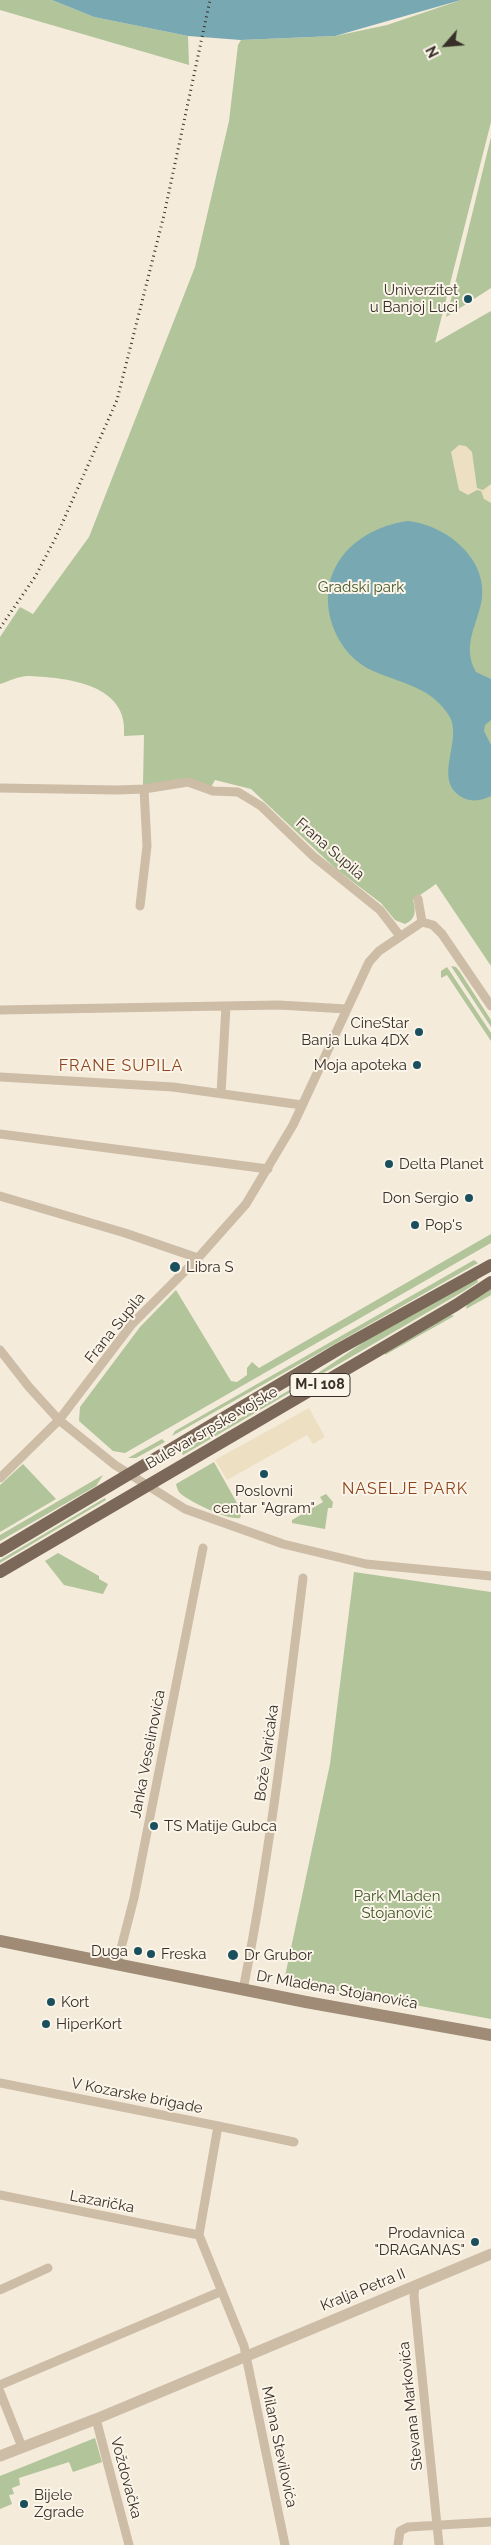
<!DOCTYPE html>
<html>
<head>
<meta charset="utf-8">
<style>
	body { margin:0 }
	#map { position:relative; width:491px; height:2545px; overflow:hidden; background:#f4ebdb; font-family:Raleway,sans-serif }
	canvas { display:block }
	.north { position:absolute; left:421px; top:20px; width:50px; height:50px; -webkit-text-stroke:4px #fbf4e8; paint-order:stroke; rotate:243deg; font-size:14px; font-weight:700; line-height:20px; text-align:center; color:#382f28 }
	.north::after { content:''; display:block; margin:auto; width:18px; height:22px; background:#382f28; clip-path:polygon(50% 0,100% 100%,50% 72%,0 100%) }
</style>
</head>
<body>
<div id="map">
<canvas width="491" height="2545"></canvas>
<div class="north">N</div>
</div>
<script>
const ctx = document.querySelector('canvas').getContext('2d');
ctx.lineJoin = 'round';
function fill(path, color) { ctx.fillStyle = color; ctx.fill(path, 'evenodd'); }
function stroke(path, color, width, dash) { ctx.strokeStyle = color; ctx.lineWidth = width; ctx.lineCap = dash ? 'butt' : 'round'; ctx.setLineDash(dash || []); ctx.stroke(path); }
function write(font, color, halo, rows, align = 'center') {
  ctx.font = font + ' Raleway,sans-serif'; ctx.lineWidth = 4; ctx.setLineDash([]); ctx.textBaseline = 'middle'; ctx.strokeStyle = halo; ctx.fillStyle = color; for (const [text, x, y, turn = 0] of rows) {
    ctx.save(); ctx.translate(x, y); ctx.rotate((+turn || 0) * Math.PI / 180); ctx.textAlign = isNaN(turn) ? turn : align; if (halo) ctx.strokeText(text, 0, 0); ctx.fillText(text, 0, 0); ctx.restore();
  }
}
fill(new Path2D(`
	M0 0H52L94 17 188 36 189 65 0 10Z
	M461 0H491V122L435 343 491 311V966L436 884 413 900C416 911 416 919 405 924L395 920 381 903 336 869 251 789 215 780 211 787 190 780 143 785 144 735 124 736C129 684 68 678 30 676 21 675 9 681 0 684V637L20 607 33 614 89 537 195 267 229 121 238 45 241 40 335 36 387 25Z
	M491 137V288L446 317 453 292Z
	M451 966 456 967 460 972 491 1020V1027Z
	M447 967 491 1033V1041L447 975 441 978V971Z
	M491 1234V1243L125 1453 113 1451 79 1421 80 1407 140 1327 176 1290 231 1381 237 1382 247 1375V1368L252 1362 259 1368Z
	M474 1260 478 1263 172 1436 175 1431Z
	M477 1278 478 1282 464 1291 183 1455 181 1452 309 1379 367 1340Z
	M491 1289V1295L466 1309 467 1304Z
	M451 1315 454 1316 385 1355V1353Z
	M162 1439 165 1442 136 1458H128Z
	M214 1462 242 1512 240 1518C229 1521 191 1502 181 1494 178 1492 177 1488 176 1484Z
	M23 1464 56 1499 0 1532V1485Z
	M103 1475 96 1486 0 1541V1535Z
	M326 1494 333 1502 332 1508H328L325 1529 292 1523V1520L323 1502 320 1497Z
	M105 1498 106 1500 0 1563V1560Z
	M58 1553 99 1576V1579L108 1584 103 1594 64 1585 45 1561Z
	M354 1572 491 1592V2019L284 1981 330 1764Z
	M95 2438 102 2462 73 2472 69 2462 19 2478 20 2485 12 2488 14 2494 9 2495 12 2504 0 2509V2476Z`), '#b1c49a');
fill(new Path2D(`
	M459 445 466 446 472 452 477 488 483 490 491 484V503L484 499 481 491 477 490 468 495 459 490 451 452Z
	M309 1408 325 1437 313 1444 307 1435 227 1480 215 1460Z`), '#eddfc1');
fill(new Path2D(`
	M52 0H461L335 36 241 40 188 36 94 17Z
	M407 521C444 524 487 557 482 598 478 625 461 645 476 672L491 679V720L485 725 484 731 491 745V796C483 800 474 802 466 799 428 783 466 739 448 714 428 684 396 683 367 668 333 649 317 600 336 566 350 540 379 525 407 521Z`), '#78a9b3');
stroke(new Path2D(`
	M0 788 118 790 144 789 188 782 213 791 238 792 261 806 313 856 380 910 400 936
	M140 906 147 846 144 789
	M422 922 433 925 442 934 491 1006
	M0 1010 279 1005 346 1009
	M0 1077 173 1087 302 1105
	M221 1094 226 1006
	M0 1134 268 1169
	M0 1196 125 1233 198 1258
	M0 1350 29 1387 59 1420 115 1465 185 1509 283 1544 366 1564 491 1576
	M0 1478 59 1420 132 1324 198 1258 246 1204 293 1125 369 962 379 951 422 922 418 899
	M117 1964 134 1898 203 1548
	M243 1990C270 1854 286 1716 303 1578
	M0 2083 218 2126 199 2235
	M218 2126 294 2142
	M0 2195 199 2235
	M199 2235 244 2346 285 2545
	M415 2285 414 2296 439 2545
	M0 2290 48 2268
	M0 2385 222 2291
	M0 2392 22 2447
	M96 2419 129 2545
	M398 2545 400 2531 408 2527 491 2522`), '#cdbca6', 9);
stroke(new Path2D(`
	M0 2456 96 2419 491 2254`), '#cdbca6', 11);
stroke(new Path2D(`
	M0 1941 306 2002 491 2035`), '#a08b77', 12);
stroke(new Path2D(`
	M0 1551 339 1349 491 1265
	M0 1572 456 1305 491 1282`), '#7b6858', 12);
stroke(new Path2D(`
	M0 628 35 577 57 535 117 400 164 215 210 0`), '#382f28', 3, [1, 4]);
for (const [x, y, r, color] of [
	[468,299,5,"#1a505d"],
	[419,1032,5,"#1a505d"],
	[417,1065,5,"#1a505d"],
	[389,1164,5,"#1a505d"],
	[469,1198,5,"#1a505d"],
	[415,1225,5,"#1a505d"],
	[175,1267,6,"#1a505d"],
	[264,1474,5,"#1a505d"],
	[154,1826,5,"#1a505d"],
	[138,1951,5,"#1a505d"],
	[151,1954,5,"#1a505d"],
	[233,1955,6,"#1a505d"],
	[51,2002,5,"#1a505d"],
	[46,2024,5,"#1a505d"],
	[475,2242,5,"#1a505d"],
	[24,2504,5,"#1a505d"]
]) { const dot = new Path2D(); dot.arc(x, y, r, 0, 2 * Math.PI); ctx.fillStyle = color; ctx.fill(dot); stroke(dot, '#fbf4e8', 2); }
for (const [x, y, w] of [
	[320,1385,60]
]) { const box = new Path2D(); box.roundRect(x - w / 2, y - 11.5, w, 23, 4); ctx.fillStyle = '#fbf4e8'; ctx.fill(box); stroke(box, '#382f28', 1); }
write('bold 14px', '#382f28', null, [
	["M-I 108",320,1385]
]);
write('15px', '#382f28', '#fbf4e8', [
	["Univerzitet",458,290,"right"],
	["u Banjoj Luci",458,307,"right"],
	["CineStar",409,1023,"right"],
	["Banja Luka 4DX",409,1040,"right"],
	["Moja apoteka",407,1065,"right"],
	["Delta Planet",399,1164],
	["Don Sergio",459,1198,"right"],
	["Pop's",425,1225],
	["Libra S",186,1267],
	["Poslovni",264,1491,"center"],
	["centar \"Agram\"",264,1508,"center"],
	["TS Matije Gubca",164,1826],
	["Duga",128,1951,"right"],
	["Freska",161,1954],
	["Dr Grubor",244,1955],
	["Kort",61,2002],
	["HiperKort",56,2024],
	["Prodavnica",465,2233,"right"],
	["\"DRAGANAS\"",465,2250,"right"],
	["Bijele",34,2495],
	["Zgrade",34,2512]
], 'left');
write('15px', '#42582a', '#fbf4e8', [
	["Gradski park",361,587],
	["Park Mladen",397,1896],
	["Stojanović",397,1913]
]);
write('15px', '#382f28', '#fbf4e8', [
	["Frana Supila",330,849,41],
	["Frana Supila",115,1328,-51],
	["Bulevar srpske vojske",212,1428,-30],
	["Bože Varićaka",267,1753,-82],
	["Janka Veselinovića",148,1754,-79],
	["Dr Mladena Stojanovića",337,1990,10],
	["V Kozarske brigade",137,2096,11],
	["Lazarička",102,2202,11],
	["Kralja Petra II",363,2290,-22],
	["Stevana Markovića",411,2406,-96],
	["Milana Stevilovića",279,2447,78],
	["Voždovačka",126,2478,75]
]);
ctx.letterSpacing = '1px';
write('16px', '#8d441b', '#fbf4e8', [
	["FRANE SUPILA",121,1066],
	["NASELJE PARK",405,1489]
]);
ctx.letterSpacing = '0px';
</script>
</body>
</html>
